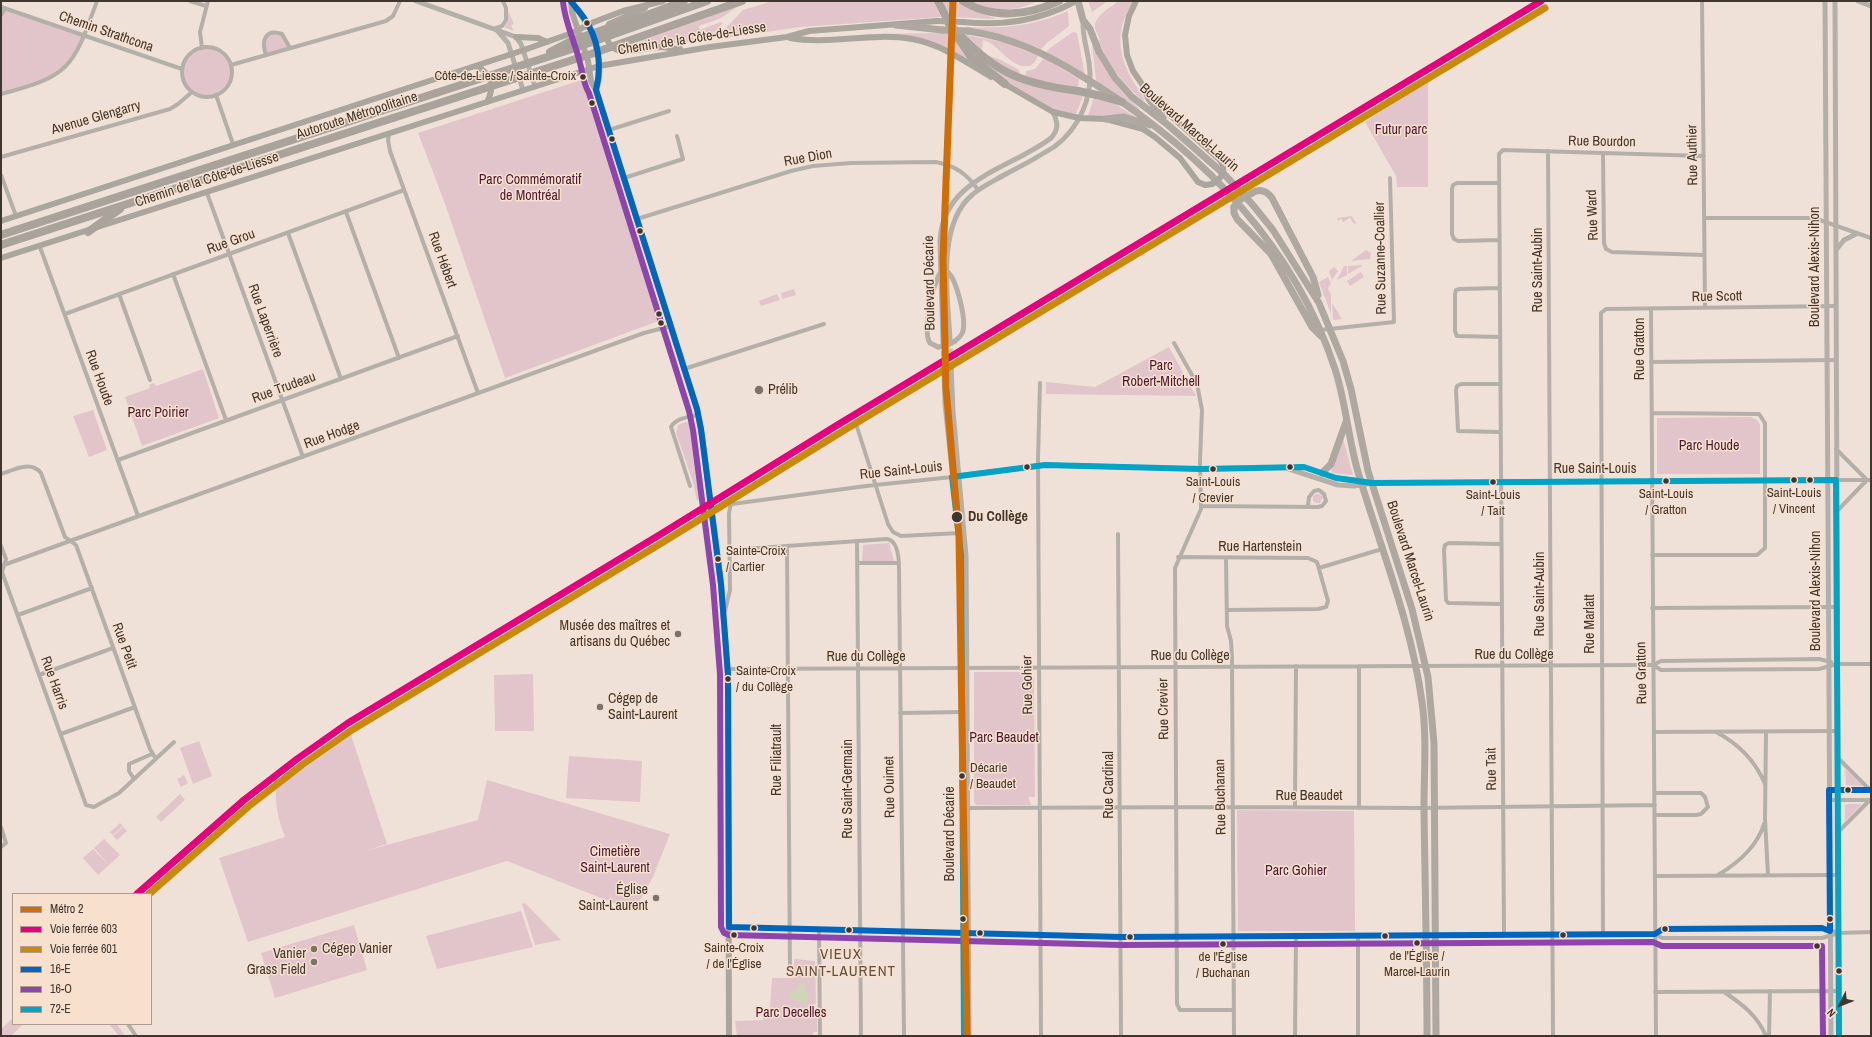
<!DOCTYPE html>
<html>
<head>
<meta charset="utf-8">
<style>
	body { margin:0 }
	#map { position:relative; width:1872px; height:1037px; overflow:hidden; background:#efe1d8; font-family:"Archivo Narrow",sans-serif }
	canvas { display:block }
	.frame { position:absolute; inset:0; border:2px solid #3f362f; pointer-events:none }
	.legend { position:absolute; left:12px; top:893px; width:140px; height:132px; box-sizing:border-box; background:#f8e0cf; border:1px solid #ae9c8f; margin:0; padding:5px 7px; list-style:none; font-size:12px; color:#3f362f }
	.legend li { display:flex; align-items:center; gap:8px; height:20px }
	.legend b { width:20px; border:1px solid #ae9c8f }
	.north { position:absolute; left:1820px; top:985px; width:40px; height:40px; -webkit-text-stroke:3px #f8e0cf; paint-order:stroke; rotate:228deg; font-size:11px; font-weight:700; line-height:16px; text-align:center; color:#3f362f }
	.north::after { content:''; display:block; margin:auto; width:14px; height:18px; background:#3f362f; clip-path:polygon(50% 0,100% 100%,50% 72%,0 100%) }
</style>
</head>
<body>
<div id="map">
<canvas width="1872" height="1037"></canvas>
<div class="frame"></div>
<ul class="legend">
<li><b style="height:5px;background:#d06d07"></b>Métro 2</li>
<li><b style="height:5px;background:#e5007d"></b>Voie ferrée 603</li>
<li><b style="height:5px;background:#c98a0c"></b>Voie ferrée 601</li>
<li><b style="height:5px;background:#0065bd"></b>16-E</li>
<li><b style="height:5px;background:#8e44ad"></b>16-O</li>
<li><b style="height:5px;background:#03a3c6"></b>72-E</li>
</ul>
<div class="north">N</div>
</div>
<script>
const ctx = document.querySelector('canvas').getContext('2d');
ctx.lineJoin = 'round';
function fill(path, color) { ctx.fillStyle = color; ctx.fill(path, 'evenodd'); }
function stroke(path, color, width, dash) { ctx.strokeStyle = color; ctx.lineWidth = width; ctx.lineCap = dash ? 'butt' : 'round'; ctx.setLineDash(dash || []); ctx.stroke(path); }
function write(font, color, halo, rows, align = 'center') {
  ctx.font = font + ' "Archivo Narrow",sans-serif'; ctx.lineWidth = 3; ctx.setLineDash([]); ctx.textBaseline = 'middle'; ctx.strokeStyle = halo; ctx.fillStyle = color; for (const [text, x, y, turn = 0] of rows) {
    ctx.save(); ctx.translate(x, y); ctx.rotate((+turn || 0) * Math.PI / 180); ctx.textAlign = isNaN(turn) ? turn : align; if (halo) ctx.strokeText(text, 0, 0); ctx.fillText(text, 0, 0); ctx.restore();
  }
}
fill(new Path2D(`
	M773 1H934L941 17 801 27 718 39 722 34 734 33V30L728 31 725 29 743 10Z
	M941 1 944 4 943 1H956L973 11 995 18V19L951 17Z
	M971 1H1037C1016 12 992 13 971 1Z
	M1088 1H1108L1092 12Z
	M1119 1H1133C1110 39 1121 66 1145 99L1143 101C1124 84 1108 66 1098 41L1100 40C1098 36 1096 31 1095 27 1094 16 1112 6 1119 1Z
	M737 7 721 18 699 26 700 30 721 22 723 23 707 40 619 49Z
	M5 9 84 36 77 53 55 76 1 94V15Z
	M508 11 514 24 511 25 514 31 504 27 508 21Z
	M1068 11 1069 26 1047 43 1041 49C1018 39 993 32 967 29L966 27C1003 29 1034 26 1068 11Z
	M1073 32 1077 33 1085 75 1046 52 1050 48Z
	M279 33 290 48 266 55 265 39 269 34Z
	M950 33 959 48 974 66 935 43 860 34Z
	M962 34 1007 43 1038 56 1035 62 1030 66C1009 69 1000 44 983 40L982 49 983 54 999 59 1019 70 1020 73 1018 76 989 61Z
	M1092 44C1105 72 1117 89 1140 109L1139 110 1096 81Z
	M182 72a25 25 0 1 1 50 0a25 25 0 1 1-50 0Z
	M1044 58 1079 79 1078 90 1025 77 1026 71 1035 69Z
	M980 60C1015 85 1041 89 1083 96L1076 114 1055 110 999 78Z
	M584 79 661 320 505 378 444 201 418 133Z
	M1428 80V187H1397L1396 176 1365 122Z
	M1094 97 1115 104 1139 119 1088 116Z
	M1352 216 1356 223 1354 224 1350 218 1343 222 1341 219 1338 221 1337 218Z
	M1366 250 1371 253 1370 259 1351 261Z
	M1361 265 1362 266 1348 274V266Z
	M1344 266H1347V275L1337 280Z
	M1334 267 1338 271 1332 280 1329 271Z
	M1361 272 1364 277 1350 286 1347 281Z
	M1328 277 1331 284 1329 286 1328 289 1331 294V314L1319 282Z
	M794 289 796 295 782 299 781 293Z
	M777 294 780 300 761 306 759 301Z
	M1332 303 1342 319 1333 320Z
	M1169 347 1196 396 1046 394V382L1095 387Z
	M203 369 219 418 142 446 125 397 150 388 149 385 154 383 156 386Z
	M93 410 107 450 89 457 73 416Z
	M1751 417 1757 420 1760 425V474H1657V418Z
	M686 422 693 425 702 497 697 501 693 482 676 433 678 425Z
	M1343 438 1353 475H1352L1333 473 1331 470Z
	M1316 494H1320L1323 497 1320 503H1316L1313 501V496Z
	M889 543 894 561H862L863 545Z
	M974 672H1029L1028 676 1034 677 1035 797H1028L1031 805H976L974 802Z
	M533 674 534 731H495L494 675Z
	M351 735 387 844 365 851 478 820 487 780 670 834 653 877 634 911 507 861 248 942 219 858 285 837C279 821 275 806 276 788Z
	M199 741 212 776 193 784 180 748Z
	M569 756 642 761 640 802 566 798Z
	M1845 769 1862 785V786L1846 785Z
	M184 775 188 783 181 787 177 779Z
	M180 794 185 800 161 822 156 817Z
	M1848 804H1862L1845 821V805Z
	M1237 810 1354 811 1355 931H1238Z
	M120 823 123 826 113 835 110 832Z
	M123 827 127 831 117 840 113 836Z
	M104 839 120 855 109 865 94 848Z
	M93 849 109 865 98 875 83 858Z
	M525 903 561 940 535 945 522 904Z
	M521 911 533 947 437 969 426 936Z
	M354 925 367 970 275 998 261 953Z
	M794 959 815 961 816 1004 812 1005V1015L817 1018V1032H813V1036H737L735 1021 763 1020V1008H770L772 978H794Z
	M13 1018V1024H23L11 1036H1V1029Z
	M109 1024H117L125 1036H119Z`), '#e1c5ca');
fill(new Path2D(`
	M799 982 806 984 804 991 809 994 806 1003 789 998 791 989 797 990Z`), '#d1d5b7');
stroke(new Path2D(`
	M950 341 951 364
	M943 344 944 368`), '#ccbfb6', 5, [5, 2.5]);
stroke(new Path2D(`
	M190 1 206 6
	M1702 1 1705 308
	M1 7 182 69
	M1 15 5 9
	M496 28 502 26 506 20V8L503 1
	M182 72a25 25 0 1 1 50 0a25 25 0 1 1-50 0Z
	M202 48 200 32 208 1
	M266 55C261 41 265 28 282 34L290 48
	M231 65 386 21 393 16 400 1
	M1 94C71 76 73 67 97 1
	M216 95 233 144
	M609 130 669 111
	M389 135 388 140 390 151 478 393
	M1548 151 1553 1036
	M1603 153 1604 243 1606 249 1612 252 1704 255
	M1 157 170 109 178 104 192 92
	M1 175 16 216
	M624 178 683 159 677 136
	M1499 183H1457L1453 185 1452 189V234L1454 239 1458 241 1499 240
	M207 193 303 457
	M346 212 399 358
	M1705 218H1814L1871 238
	M637 219 791 171 813 166 851 163 936 162C956 166 967 174 978 190
	M288 233 341 379
	M40 247 138 516
	M173 274 226 420
	M1500 288 1460 289 1456 290 1455 294V331L1457 336 1500 337
	M119 294 150 380
	M1651 309 1656 1036
	M65 314 404 190
	M1320 330 1394 322 1390 178
	M1174 343 1197 384 1202 410 1200 461 1201 509 1175 568 1177 1004 1180 1010H1234
	M1651 362 1836 360
	M684 369 824 324
	M1040 383 1038 459 1041 1036
	M1500 384H1461L1457 386 1456 390 1458 431 1500 432
	M857 427 888 524 893 532 901 536 960 533
	M1836 449 1867 480
	M118 460 458 336
	M1 474C13 470 31 460 41 473L65 537 76 545 150 749 156 759
	M1836 480H1871
	M690 486 671 427C676 418 689 417 698 415
	M1201 506 1318 507 1322 506 1326 501 1324 494 1319 490 1314 491 1309 497 1308 506
	M1837 511 1867 480
	M1118 534 1121 1036
	M857 541 861 1036
	M1 546 6 559 2 572 86 805 94 807 119 793 174 742
	M787 546 790 974
	M729 550 887 539C898 541 899 559 899 568L904 1036
	M1652 555H1757L1765 548V423L1759 414 1652 413
	M1178 557 1308 558 1317 562 1328 601 1326 607 1318 609 1227 610
	M1226 559 1227 626 1231 641 1232 658 1234 1036
	M857 563H899
	M1 566 644 333 671 326
	M1319 568 1382 549
	M1501 604 1448 603 1446 600 1444 550 1445 545 1449 543 1501 544
	M1652 608 1837 607
	M725 611 730 590 729 514 730 507 732 504 866 486 952 477
	M18 615 92 588
	M1653 665 1661 661 1819 659 1831 662
	M727 669 1646 665H1653L1661 670 1819 669 1837 664H1871
	M39 675 113 648
	M900 713 961 712
	M1654 732 1837 731
	M1716 732C1739 744 1755 760 1765 784
	M1766 732 1765 819 1768 875
	M61 734 135 707
	M1838 758 1870 790
	M134 779 129 771V764L152 754
	M1829 790H1871
	M1830 800H1871
	M1295 807 1296 666
	M965 808 1232 807 1419 808 1655 805
	M1359 808V666
	M1655 815H1696L1701 814 1708 807 1705 797 1701 793H1655
	M1 827 6 843 1 847
	M1838 832 1870 800
	M1718 875C1738 863 1757 847 1764 824
	M1655 876 1838 875
	M729 927 1121 937 1655 934 1663 929 1822 928 1839 933
	M819 929 820 1036
	M1504 934 1499 154 1503 150 1704 156
	M1603 934 1601 313 1606 309 1835 306
	M1655 934 1662 938H1822L1839 933 1871 932
	M1655 992 1839 991
	M1724 992C1742 1004 1757 1015 1766 1036
	M128 1024 136 1036
	M1295 1036 1296 936
	M1358 1036V936
	M1769 1036 1770 991`), '#b4b0a9', 4);
stroke(new Path2D(`
	M416 1 516 37 521 44 535 86
	M1825 1 1831 1036
	M1835 1 1839 1036
	M1858 1 1871 6
	M496 29 508 43 523 90
	M1836 250 1844 240 1856 234
	M948 272C957 281 966 318 963 331 962 335 959 338 955 341
	M950 340C948 298 936 225 972 195 982 186 994 181 1006 174 1022 166 1038 157 1054 147 1080 128 1094 95 1089 63 1087 48 1082 35 1083 20
	M943 344 940 241C943 178 1011 169 1051 138 1059 129 1058 123 1053 112
	M938 347 930 343C922 331 933 285 940 273
	M951 364 953 411 966 556 969 1036
	M944 368 945 404 961 555 964 1036
	M1289 469 1338 485 1354 486 1372 483 1836 480
	M958 476 1045 465 1201 469 1304 467 1336 478 1363 481`), '#b4b0a9', 5);
stroke(new Path2D(`
	M571 1 572 12 588 61 591 81 596 90 697 409 702 436 721 584 728 677 729 1036
	M1136 1 1129 16 1125 35 1127 55 1133 71 1144 87 1171 116 1220 160
	M571 3 578 10 589 27
	M645 8 609 24C606 28 606 33 607 39 614 60 642 48 658 47 665 47 673 49 680 49
	M963 22C1004 26 1039 21 1076 1
	M516 37 538 38 547 42
	M593 37C599 54 602 73 596 90
	M790 38C830 45 871 32 912 39 941 44 966 62 991 77
	M476 66C492 74 495 87 487 102
	M1003 83 1053 112 1079 118 1106 119 1143 129 1155 137 1180 158 1198 182 1205 185 1212 184
	M1 221 524 50 572 33 594 22 623 11 663 1
	M1 258 599 66 710 47 787 37 809 31 937 21`), '#aaa69e', 6);
stroke(new Path2D(`
	M1078 1 1083 20 1090 29 1099 52 1115 78 1132 97 1168 125 1224 174 1252 204 1273 230 1319 303 1343 361 1351 389 1368 471 1412 609 1428 677 1434 743 1436 1036
	M896 25 942 30
	M968 31C1010 37 1045 53 1080 75
	M1098 86C1204 154 1295 247 1335 369 1346 403 1348 438 1358 472 1381 549 1411 622 1422 702 1427 737 1424 772 1424 808 1425 884 1427 960 1427 1036
	M1144 87 1149 99 1163 118
	M1106 119 1124 117 1150 125
	M1252 193C1260 188 1267 191 1272 198L1313 277 1318 295
	M1234 207V213L1237 219 1271 254 1312 327 1321 336
	M1322 473 1331 464 1346 422`), '#aea8a1', 7);
stroke(new Path2D(`
	M938 1 951 27
	M963 1C992 20 1030 15 1059 1
	M650 14 684 1
	M949 24C993 70 1014 83 1078 91
	M957 37 971 57 1005 84
	M1097 95 1122 102
	M88 232 120 209
	M1 235 436 93
	M1 245 393 118`), '#a9a39b', 8);
stroke(new Path2D(`
	M938 347 946 346 955 341`), '#b4b0a9', 5);
stroke(new Path2D(`
	M937 21 963 22
	M1212 184C1222 179 1227 170 1220 160`), '#aaa69e', 6);
stroke(new Path2D(`
	M942 30 968 31
	M1080 75 1098 86
	M1234 207 1240 200 1252 193`), '#aea8a1', 7);
stroke(new Path2D(`
	M550 52 573 40 650 14
	M1078 91 1097 95
	M436 93 575 48 707 1
	M393 118 591 54 742 1`), '#a9a39b', 8);
stroke(new Path2D(`
	M571 1C575 7 580 12 584 18 599 39 602 66 596 90L697 409 701 429 721 584 728 674 729 927 1121 937 1655 934 1663 929 1822 928 1830 931 1829 790H1871`), '#0065bd', 6);
stroke(new Path2D(`
	M563 2C565 23 575 42 580 63 583 74 583 83 589 93L689 411 693 430 713 585 720 674 721 927 724 933 729 935 1121 945 1653 942 1662 946H1822L1823 1036`), '#8e44ad', 6);
stroke(new Path2D(`
	M964 1036 961 555 952 477 1045 465 1201 469 1304 467 1336 478 1372 483 1836 480 1839 1036`), '#03a3c6', 6);
stroke(new Path2D(`
	M137 894 244 800 297 759 348 723 661 534 839 424 1541 1`), '#e5007d', 7);
stroke(new Path2D(`
	M149 894 249 806 302 765 352 730 665 541 843 431 1545 8`), '#c98a0c', 7);
stroke(new Path2D(`
	M953 1 943 260 946 388 959 536 967 1036`), '#d06d07', 7);
for (const [x, y, r, color] of [
	[587,23,3.5,"#3f362f"],
	[583,77,3.5,"#3f362f"],
	[592,103,3.5,"#3f362f"],
	[612,139,3.5,"#3f362f"],
	[640,231,3.5,"#3f362f"],
	[659,314,3.5,"#3f362f"],
	[661,323,3.5,"#3f362f"],
	[759,390,5,"#7d726a"],
	[1027,467,3.5,"#3f362f"],
	[1290,467,3.5,"#3f362f"],
	[1213,469,3.5,"#3f362f"],
	[1794,480,3.5,"#3f362f"],
	[1810,480,3.5,"#3f362f"],
	[1666,481,3.5,"#3f362f"],
	[1493,482,3.5,"#3f362f"],
	[957,517,6,"#3f362f"],
	[718,559,3.5,"#3f362f"],
	[678,634,4,"#7d726a"],
	[728,679,3.5,"#3f362f"],
	[600,707,4,"#7d726a"],
	[962,776,3.5,"#3f362f"],
	[1848,790,3.5,"#3f362f"],
	[656,898,4,"#7d726a"],
	[963,919,3.5,"#3f362f"],
	[1830,919,3.5,"#3f362f"],
	[754,928,3.5,"#3f362f"],
	[1665,929,3.5,"#3f362f"],
	[849,930,3.5,"#3f362f"],
	[980,933,3.5,"#3f362f"],
	[734,935,3.5,"#3f362f"],
	[1563,935,3.5,"#3f362f"],
	[1385,936,3.5,"#3f362f"],
	[1130,937,3.5,"#3f362f"],
	[1417,943,3.5,"#3f362f"],
	[1223,944,3.5,"#3f362f"],
	[1817,946,3.5,"#3f362f"],
	[314,949,4,"#7d726a"],
	[314,962,4,"#7d726a"],
	[1839,971,3.5,"#3f362f"]
]) { const dot = new Path2D(); dot.arc(x, y, r, 0, 2 * Math.PI); ctx.fillStyle = color; ctx.fill(dot); stroke(dot, '#f8e0cf', 1.5); }
write('13px', '#3f362f', '#f8e0cf', [
	["Côte-de-Liesse / Sainte-Croix",576,77,"right"],
	["Saint-Louis",1213,483],
	["/ Crevier",1213,499],
	["Saint-Louis",1794,494],
	["/ Vincent",1794,510],
	["Saint-Louis",1666,495],
	["/ Gratton",1666,511],
	["Saint-Louis",1493,496],
	["/ Tait",1493,512],
	["Sainte-Croix",726,552,"left"],
	["/ Cartier",726,568,"left"],
	["Sainte-Croix",736,672,"left"],
	["/ du Collège",736,688,"left"],
	["Décarie",970,769,"left"],
	["/ Beaudet",970,785,"left"],
	["Sainte-Croix",734,949],
	["/ de l'Église",734,965],
	["de l'Église /",1417,957],
	["Marcel-Laurin",1417,973],
	["de l'Église",1223,958],
	["/ Buchanan",1223,974]
]);
write('14px', '#3f362f', '#f8e0cf', [
	["Chemin Strathcona",106,32,19],
	["Chemin de la Côte-de-Liesse",692,39,-9],
	["Autoroute Métropolitaine",357,116,-18],
	["Avenue Glengarry",96,118,-16],
	["Boulevard Marcel-Laurin",1189,128,41],
	["Rue Bourdon",1602,142,1],
	["Rue Authier",1693,155,-91],
	["Rue Dion",808,158,-10],
	["Chemin de la Côte-de-Liesse",207,180,-18],
	["Rue Ward",1593,215,-92],
	["Rue Grou",231,242,-20],
	["Rue Suzanne-Coallier",1381,258,-91],
	["Rue Hébert",442,260,70],
	["Boulevard Alexis-Nihon",1815,267,-90],
	["Rue Saint-Aubin",1538,270,-90],
	["Boulevard Décarie",930,283,-91],
	["Rue Scott",1717,297,-1],
	["Rue Laperrière",265,321,70],
	["Rue Gratton",1640,349,-90],
	["Rue Houde",99,378,70],
	["Rue Trudeau",284,388,-20],
	["Rue Hodge",332,435,-20],
	["Rue Saint-Louis",1595,469],
	["Rue Saint-Louis",901,471,-6],
	["Rue Hartenstein",1260,547],
	["Boulevard Marcel-Laurin",1410,561,72],
	["Boulevard Alexis-Nihon",1816,591,-90],
	["Rue Saint-Aubin",1540,594,-90],
	["Rue Marlatt",1590,624,-90],
	["Rue Petit",124,646,70],
	["Rue du Collège",1514,655],
	["Rue du Collège",1190,656],
	["Rue du Collège",866,657],
	["Rue Gratton",1642,673,-91],
	["Rue Harris",54,683,70],
	["Rue Gohier",1028,685,-91],
	["Rue Crevier",1164,709,-91],
	["Rue Filiatrault",777,760,-90],
	["Rue Tait",1492,769,-91],
	["Rue Cardinal",1109,785,-90],
	["Rue Ouimet",890,787,-91],
	["Rue Saint-Germain",848,789,-90],
	["Rue Beaudet",1309,796],
	["Rue Buchanan",1221,797,-91],
	["Boulevard Décarie",950,834,-90]
]);
write('14px', '#4b1731', '#f8e0cf', [
	["Futur parc",1401,130],
	["Parc Commémoratif",530,180],
	["de Montréal",530,196],
	["Parc",1161,366],
	["Robert-Mitchell",1161,382],
	["Parc Poirier",158,413],
	["Parc Houde",1709,446],
	["Parc Beaudet",1004,738],
	["Cimetière",615,852],
	["Saint-Laurent",615,868],
	["Parc Gohier",1296,871],
	["Parc Decelles",791,1013]
]);
write('14px', '#3f362f', '#f8e0cf', [
	["Prélib",768,390],
	["Musée des maîtres et",670,626,"right"],
	["artisans du Québec",670,642,"right"],
	["Cégep de",608,699],
	["Saint-Laurent",608,715],
	["Église",648,890,"right"],
	["Saint-Laurent",648,906,"right"],
	["Cégep Vanier",322,949],
	["Vanier",306,954,"right"],
	["Grass Field",306,970,"right"]
], 'left');
write('bold 14px', '#3f362f', '#f8e0cf', [
	["Du Collège",968,517]
], 'left');
ctx.letterSpacing = '1px';
write('15px', '#634f41', '#f8e0cf', [
	["VIEUX",841,955],
	["SAINT-LAURENT",841,972]
]);
ctx.letterSpacing = '0px';
</script>
</body>
</html>
